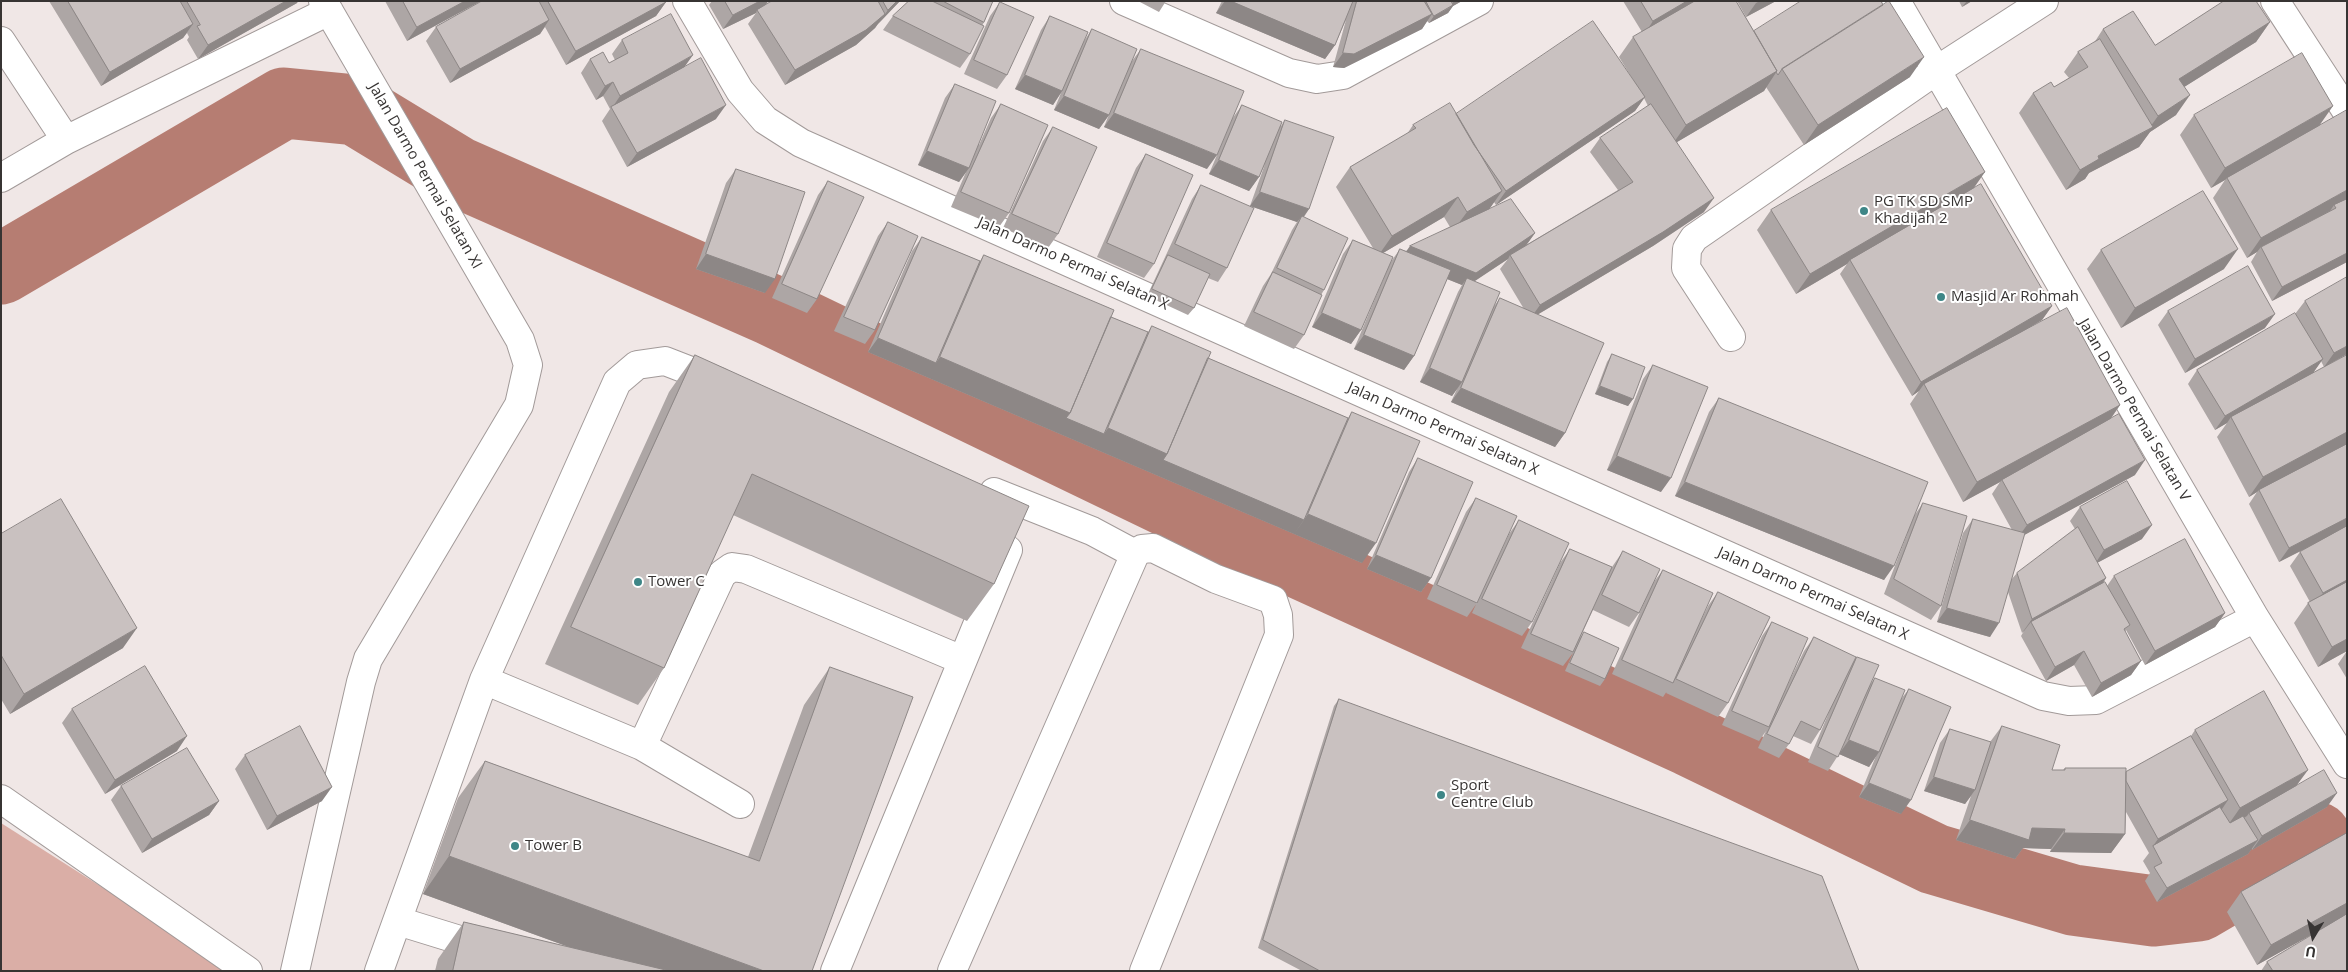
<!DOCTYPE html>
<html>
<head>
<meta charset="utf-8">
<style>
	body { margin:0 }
	#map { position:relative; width:2348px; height:972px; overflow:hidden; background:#f0e7e6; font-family:"Open Sans",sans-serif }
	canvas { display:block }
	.frame { position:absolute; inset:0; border:2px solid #373433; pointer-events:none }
	.north { position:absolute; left:2288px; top:912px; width:50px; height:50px; -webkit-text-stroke:4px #fff; paint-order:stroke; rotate:189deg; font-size:14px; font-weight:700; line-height:20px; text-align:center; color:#373433 }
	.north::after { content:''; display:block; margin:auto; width:18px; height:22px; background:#373433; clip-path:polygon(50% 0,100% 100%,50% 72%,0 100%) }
</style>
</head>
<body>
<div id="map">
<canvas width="2348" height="972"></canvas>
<div class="frame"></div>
<div class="north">U</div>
</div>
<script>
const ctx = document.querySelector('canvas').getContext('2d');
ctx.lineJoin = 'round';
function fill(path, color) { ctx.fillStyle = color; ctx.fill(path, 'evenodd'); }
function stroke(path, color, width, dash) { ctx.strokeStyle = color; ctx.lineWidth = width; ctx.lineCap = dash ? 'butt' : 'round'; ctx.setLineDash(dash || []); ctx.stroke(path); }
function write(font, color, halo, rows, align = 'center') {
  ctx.font = font + ' "Open Sans",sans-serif'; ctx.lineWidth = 4; ctx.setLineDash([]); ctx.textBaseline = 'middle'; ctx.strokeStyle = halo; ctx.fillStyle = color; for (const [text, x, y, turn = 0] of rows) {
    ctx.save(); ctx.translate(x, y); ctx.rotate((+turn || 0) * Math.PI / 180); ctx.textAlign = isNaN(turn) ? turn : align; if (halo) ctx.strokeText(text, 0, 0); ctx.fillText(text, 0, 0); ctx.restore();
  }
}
fill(new Path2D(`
	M1 823 234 971H1Z`), '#daaea6');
stroke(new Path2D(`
	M1 269 284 103 356 110 458 172 771 310 1238 535 1690 741 1934 859 2073 900 2154 911 2198 906 2316 837`), '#b67d72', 71);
const minor = new Path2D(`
	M687 1 740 91 765 120 801 143 2043 696 2069 701 2096 700 2255 618
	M1124 1 1289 73 1317 79 1343 75 1479 1
	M1896 1 2255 618 2347 764
	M2275 1 2347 112
	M1 41 66 140
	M1 178 66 140 329 11
	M1731 337 1686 268 1687 249 1694 238 1937 70 2044 1
	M994 492 1092 531 1135 554
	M484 680 642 746 740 804
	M642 746 722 574 732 567 746 569 962 660
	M1 799 248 971
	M398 921 560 971
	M295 971 361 682 368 659 519 405 528 365 520 340 323 1
	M379 971 484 680 617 382 637 365 665 361 719 382
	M835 971 1008 550
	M952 971 1135 554 1142 549 1153 548 1216 579 1273 600 1278 615 1279 635 1144 971`);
stroke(minor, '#a29a99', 30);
stroke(minor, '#fff', 28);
fill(new Path2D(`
	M49 1H181L180 2 181 1H298L297 3 198 59 187 40 189 37 187 33 183 38 101 86Z
	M385 1H481L407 41Z
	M482 1H665L666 2 656 16 566 65 545 27 540 34 450 83 426 41 436 27Z
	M712 1H768L766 5 772 1H900L878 24 875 28 856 45 785 85 748 24 756 13 723 29 709 5Z
	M909 1H993L970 54 960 68 883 30 893 16Z
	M1138 1H1166L1159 12Z
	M1222 1H1462L1453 6 1448 13 1429 23 1427 21 1422 29 1344 68 1333 67 1346 20 1335 45 1325 59 1216 13Z
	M1623 1H1736L1754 31 1910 77 1804 145 1766 87 1764 91 1677 142 1704 212 1653 246 1537 315 1565 433 1555 447 1451 402 1457 389 1452 396 1420 382 1458 292 1462 285 1447 279 1414 356 1404 370 1354 349 1390 263 1361 330 1351 344 1312 327 1343 254 1353 240 1373 248 1336 187 1350 167 1407 134 1413 125 1456 114 1635 83 1619 57 1633 37 1642 32ZM1644 98 1648 106 1600 138 1590 152 1618 190 1526 245 1535 233 1489 209 1494 202 1496 205 1635 111ZM1444 217 1450 227 1406 251 1400 249 1390 263 1383 253ZM1508 259 1500 269 1524 309 1500 298 1492 309 1474 281Z
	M1737 1H1776L1746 17Z
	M1959 1H1972L1962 7Z
	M1000 2 1007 75 997 89 964 74 990 16Z
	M1050 16 1084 41 1092 29 1132 61 1141 49 1207 169 1104 127 1114 102 1109 115 1099 129 1054 110 1061 93 1053 105 1015 89 1041 30Z
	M2270 22 2256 42 2184 87 2176 115 2150 132 2139 147 2089 173 2085 179 2066 190 2019 113 2033 93 2054 87 2069 78 2064 72 2078 52 2094 43 2103 29 2155 45Z
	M622 40 685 67 716 119 627 167 602 121 610 109 603 96 596 100 581 73 590 59 609 63 615 60 612 54Z
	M955 84 979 145 991 118 1001 104 1009 213 999 227 951 207 966 172 959 182 918 165 945 98Z
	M1242 105 1281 126 1285 120 1309 209 1304 217 1324 290 1321 295 1304 335 1294 349 1244 326 1263 286 1271 274 1292 230 1297 222 1250 206 1265 164 1259 177 1249 191 1209 174 1232 119Z
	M2194 115 2320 125 2347 262 2272 301 2251 262 2257 252 2247 258 2213 198 2225 180 2211 188 2180 135Z
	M1053 127 1058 234 1048 248 1003 228 1043 141Z
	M1146 154 1154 264 1144 278 1097 257 1136 168Z
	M736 169 765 293 696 269 726 183Z
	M828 181 817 299 807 313 772 298 818 195Z
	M1201 185 1227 268 1218 282 1208 278 1194 308 1188 315 1147 296 1192 199Z
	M1974 188 2052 306 2042 320 2021 333 2120 405 2110 420 2135 475 2024 535 2011 580 2017 573 2075 529 2070 521 2080 507 2142 539 2097 563 2106 578 2103 583 2107 586 2114 576 2225 613 2215 627 2145 665 2126 630 2125 632 2141 661 2131 675 2092 697 2074 665 2046 681 2021 636 2024 631 2022 633 2008 592 1990 637 1937 622 1963 533 1973 519 2012 530 1992 494 2000 482 1963 502 1910 404 1919 391 1912 396 1840 274 1847 264 1796 294 1757 230 1771 210Z
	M888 222 875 330 865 344 834 331 878 236Z
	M922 237 980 261 984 255 1111 317 1148 332 1152 326 1208 358 1348 418 1352 412 1362 563 868 352 912 251Z
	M2101 250 2224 269 2121 328 2087 269Z
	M2305 301 2347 354 2324 367 2321 361 2313 373 2302 379 2347 355V651L2318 667 2294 623 2308 603 2310 602 2290 566 2300 552 2319 542 2279 562 2249 504 2257 492 2249 497 2217 437 2227 423 2215 430 2188 384 2197 370 2295 314Z
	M2168 311 2265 328 2185 373 2158 325Z
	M1612 354 1633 399 1628 406 1595 394 1607 362Z
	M695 355 994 584 967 621 733 515 664 668 638 705 545 664 669 392Z
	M1653 365 1661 492 1607 470 1643 379Z
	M1719 398 1914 516 1923 503 1941 606 1931 620 1884 594 1908 532 1884 580 1675 496 1709 412Z
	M1418 458 1431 578 1421 592 1367 569 1409 472Z
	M1476 498 1477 603 1467 617 1427 599 1466 512Z
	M1519 520 1532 622 1522 636 1472 613 1509 534Z
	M1 534 123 648 10 714 1 699Z
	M1570 549 1612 567 1623 551 1653 583 1663 570 1695 632 1708 606 1718 592 1728 703 1718 717 1666 693 1667 691 1663 697 1612 674 1649 592 1639 613 1629 627 1593 610 1580 638 1584 632 1605 679 1600 686 1565 671 1573 653 1563 666 1521 648 1560 563Z
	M1772 622 1782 696 1804 651 1814 637 1853 662 1857 657 1869 686 1875 678 1901 699 1909 689 1901 814 1859 797 1876 756 1869 767 1839 754 1828 771 1808 762 1830 710 1820 730 1811 744 1793 736 1789 744 1779 758 1758 748 1766 731 1759 741 1722 725 1762 636Z
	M2347 651V679L2338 664Z
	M830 667 812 971H435L438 959 464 922 569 947 423 894 458 798 485 761 748 857 804 705Z
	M1339 699 1859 971H1302L1258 948 1334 706Z
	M72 709 177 751 105 794 62 723Z
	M2002 726 2052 770H2063L2065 768 2126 772 2191 736 2195 730 2297 786 2327 807 2252 850V848L2248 854 2157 902 2145 881 2150 873 2143 861 2149 853 2126 812 2125 834 2111 853 2050 852 2051 849 2023 848 2015 859 1956 840 1971 796 1965 804 1924 791 1940 743 1950 729 1990 742Z
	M245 755 322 801 267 830 235 769Z
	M121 786 219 801 209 815 142 853 111 800Z
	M2347 833V971H2261L2267 962 2325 927 2257 965 2227 912 2241 892Z`), '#ada6a5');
fill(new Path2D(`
	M286 1H298L297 3 198 59 208 45Z
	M465 1H481L407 41 417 27Z
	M760 1H768L763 9 757 10 756 13 723 29 733 15Z
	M897 1H900L878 24 888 10Z
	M1225 1H1231L1335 45 1325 59 1216 13Z
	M1454 1H1462L1453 6 1448 13 1429 23 1434 16 1449 8Z
	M1687 1H1701L1644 35 1653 21Z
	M1760 1H1776L1746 17 1756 3Z
	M1967 1H1972L1962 7Z
	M666 2 656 16 566 65 576 51Z
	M885 14 875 28 856 45 785 85 795 70Z
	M1432 14 1422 29 1344 68 1333 67 1343 53Z
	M549 20 540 34 450 83 460 69Z
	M2270 22 2256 42 2165 99 2179 79Z
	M193 24 183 38 101 86 110 72Z
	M693 55 683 69 612 108 620 96Z
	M1924 57 1910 77 1804 145 1818 125Z
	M1777 71 1764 91 1672 145 1686 125Z
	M1025 75 1062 91 1053 105 1015 89Z
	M613 82 603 96 596 100 605 86Z
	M2190 95 2176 115 2150 132 2139 147 2089 173 2085 179 2066 190 2080 170 2098 156 2148 130 2158 116Z
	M1064 96 1109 115 1099 129 1054 110Z
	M1645 97 1635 111 1496 205 1506 191Z
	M726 105 716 119 627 167 637 153Z
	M2333 106 2319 126 2227 178 2225 180 2211 188 2225 168Z
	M1114 113 1217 155 1207 169 1104 127Z
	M927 151 969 168 959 182 918 165Z
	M1219 160 1259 177 1249 191 1209 174Z
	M1985 172 1971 192 1850 260 1847 264 1796 294 1810 274Z
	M2347 190V202L2334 205 2330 211 2261 247 2257 252 2247 258 2261 238Z
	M1502 191 1488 211 1453 231 1467 212Z
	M1260 192 1309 209 1299 223 1302 216 1297 222 1250 206Z
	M1458 197 1444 217 1378 256 1392 236Z
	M1714 198 1704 212 1653 246 1530 319 1540 305Z
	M1535 233 1525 247 1510 255 1508 259 1466 287 1467 278 1462 285 1400 260 1410 246Z
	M2238 249 2224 269 2121 328 2135 308Z
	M2347 253V262L2272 301 2282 287Z
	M706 254 775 279 765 293 696 269Z
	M2052 306 2042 320 1926 388 1924 384 1919 391 1912 396 1921 382Z
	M1322 313 1361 330 1351 344 1312 327Z
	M2275 314 2265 328 2185 373 2195 359Z
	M1364 335 1414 356 1404 370 1354 349Z
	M878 338 936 363 940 357 1070 413 1104 434 1108 428 1167 454 1304 520 1294 534 868 352Z
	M2347 346V354L2324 367 2334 353Z
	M2323 359 2313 373 2232 420 2231 417 2227 423 2215 430 2225 416Z
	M1430 368 1462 382 1452 396 1420 382Z
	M1600 386 1633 399 1628 406 1595 394Z
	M1461 388 1565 433 1555 447 1451 402Z
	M2120 405 2106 425 2002 480 2000 482 1963 502 1977 482Z
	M2347 432V445L2259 490 2257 492 2249 497 2263 477Z
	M1617 456 1671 478 1661 492 1607 470Z
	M2145 460 2135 475 2017 539 2027 525Z
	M1685 482 1894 566 1884 580 1675 496Z
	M1308 514 1376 543 1362 563 1294 534Z
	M2347 518V527L2279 562 2289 548Z
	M2152 525 2142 539 2095 564 2104 550Z
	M1376 555 1431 578 1421 592 1367 569Z
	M2106 578 2096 593 2031 622 2024 631 2022 633 2032 619Z
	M2347 580V588L2313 607 2323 593Z
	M1947 608 1999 623 1990 637 1937 622Z
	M2225 613 2215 627 2145 665 2155 651Z
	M137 628 123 648 10 714 24 694Z
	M2347 639V651L2318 667 2332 647Z
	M2084 651 2074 665 2046 681 2055 667Z
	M2141 661 2131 675 2092 697 2101 683Z
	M187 736 177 751 105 794 115 780Z
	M1849 740 1879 752 1869 767 1839 754Z
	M2308 770 2294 789 2249 813 2247 816 2226 828 2240 808Z
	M1934 777 1975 790 1965 804 1924 791Z
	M1869 783 1911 800 1901 814 1859 797Z
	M332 787 322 801 267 830 277 816Z
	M2337 793 2327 807 2252 850 2262 836Z
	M2228 800 2218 815 2153 846 2148 853 2158 839Z
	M219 801 209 815 142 853 152 839Z
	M1970 820 2032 828 2065 829 2051 849 2023 848 2015 859 1956 840Z
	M2064 833 2125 834 2111 853 2050 852Z
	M2258 840 2248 854 2157 902 2167 888Z
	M449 856 764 971H635L423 894Z
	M2347 903V915L2257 965 2271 945Z`), '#8d8786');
const building = new Path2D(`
	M68 1H180L193 24 110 72Z
	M187 1H286L208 45 197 26 200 25Z
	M403 1H465L417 27Z
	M482 1H539L549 20 460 69 436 27Z
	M548 1H665L666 2 576 51Z
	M725 1H760L733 15Z
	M772 1H878L885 14 866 30 795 70 757 10Z
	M883 1H897L888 10Z
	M909 1H932L984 26 970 54 893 16Z
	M943 1H993L984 22Z
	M1231 1H1353L1335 45Z
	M1357 1H1424L1432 14 1354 54 1343 53Z
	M1426 1H1451L1453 5 1434 16Z
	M1641 1H1687L1653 21Z
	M1695 1H1736L1777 71 1686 125 1633 37Z
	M1801 1H1881L1883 5 1782 69 1778 75 1776 72 1777 71 1754 31Z
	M1889 1 1924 57 1818 125 1782 69Z
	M2224 1H2256L2270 22 2179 79 2190 95 2158 116 2103 29 2133 11 2155 45Z
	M1000 2 1034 17 1007 75 974 60Z
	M671 14 693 55 620 96 613 82 605 86 590 59 603 52 609 63 628 53 622 40Z
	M1050 16 1088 32 1062 91 1025 75Z
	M1593 21 1645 97 1506 191 1474 145 1456 114Z
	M1092 29 1137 49 1109 115 1064 96Z
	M2100 39 2153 127 2098 156 2099 159 2080 170 2033 93 2051 82 2054 87 2088 67 2078 52Z
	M1141 49 1244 91 1217 155 1114 113Z
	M2302 53 2333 106 2225 168 2194 115Z
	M701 58 726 105 637 153 611 107Z
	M955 84 996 101 969 168 927 151Z
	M1450 103 1502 191 1467 212 1458 197 1392 236 1350 167 1416 128 1413 125Z
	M1001 104 1048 125 1009 213 961 192Z
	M1651 104 1714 198 1663 232 1540 305 1510 255 1633 182 1600 138Z
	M1242 105 1282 122 1259 177 1219 160Z
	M1947 108 1985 172 1810 274 1771 210Z
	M2347 110V190L2261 238 2227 178Z
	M1285 120 1334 137 1309 209 1260 192Z
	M1053 127 1097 147 1058 234 1012 214Z
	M1146 154 1193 175 1154 264 1107 243Z
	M736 169 805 192 775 279 706 254Z
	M828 181 864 197 817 299 782 284Z
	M1981 184 2052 306 1921 382 1850 260Z
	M1201 185 1254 208 1227 268 1175 244Z
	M2203 191 2238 249 2135 308 2101 250Z
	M1511 199 1535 233 1476 273 1410 246Z
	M2347 199V253L2282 287 2261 247 2336 208 2334 205Z
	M1302 216 1348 238 1324 290 1277 268Z
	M888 222 918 236 875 330 844 317Z
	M922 237 980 261 936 363 878 338Z
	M1353 240 1393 257 1361 330 1322 313Z
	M1400 249 1451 270 1414 356 1364 335Z
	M984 255 1114 310 1070 413 940 357Z
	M1168 255 1210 274 1194 308 1152 289Z
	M2248 266 2275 314 2195 359 2168 311Z
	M1273 272 1322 295 1304 335 1254 312Z
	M2347 277V346L2334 353 2305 301Z
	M1467 278 1500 292 1462 382 1430 368Z
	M1500 298 1604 343 1565 433 1461 388Z
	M2067 308 2120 405 1977 482 1924 384Z
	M2295 313 2323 359 2225 416 2197 370Z
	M1111 317 1148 332 1104 434 1066 418 1070 413Z
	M1152 326 1211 352 1167 454 1108 428Z
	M1612 354 1645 367 1633 399 1600 386Z
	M695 355 1029 506 994 584 752 474 664 668 571 627Z
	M2347 355V432L2263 477 2231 417Z
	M1208 358 1348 418 1304 520 1163 460 1167 454Z
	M1653 365 1708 387 1671 478 1617 456Z
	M1719 398 1928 482 1894 566 1685 482Z
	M1352 412 1420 441 1376 543 1308 514Z
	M2119 414 2145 460 2027 525 2002 480Z
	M2347 444V518L2289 548 2259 490Z
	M1418 458 1473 482 1431 578 1376 555Z
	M2127 481 2152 525 2104 550 2080 507Z
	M1476 498 1517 516 1477 603 1437 585Z
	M61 499 137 628 24 694 1 655V534Z
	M1923 503 1967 516 1941 606 1894 579Z
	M1973 519 2025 533 1999 623 1947 608Z
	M1519 520 1569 543 1532 622 1482 599Z
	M2347 526V580L2323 593 2300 552Z
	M2078 527 2106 578 2032 619 2017 573Z
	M2185 539 2225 613 2155 651 2114 576Z
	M1570 549 1612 567 1573 652 1531 634Z
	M1623 551 1660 569 1639 613 1602 595Z
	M1663 570 1713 593 1673 683 1622 660Z
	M2105 582 2130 625 2124 629 2141 661 2101 683 2084 651 2055 667 2031 622Z
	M2347 582V639L2332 647 2308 603Z
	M1718 592 1770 617 1728 703 1676 679Z
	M1772 622 1808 638 1769 727 1732 711Z
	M1584 632 1619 648 1605 679 1570 663Z
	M1814 637 1856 657 1820 730 1801 721 1789 744 1767 734Z
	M1857 657 1879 665 1838 757 1818 747Z
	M145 666 187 736 115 780 72 709Z
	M830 667 913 697 812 971H764L449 856 485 761 759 861Z
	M1875 678 1905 690 1879 752 1849 740Z
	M1909 689 1951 707 1911 800 1869 783Z
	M2264 691 2308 770 2240 808 2195 730Z
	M1339 699 1822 876 1859 971H1320L1263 940Z
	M300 726 332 787 277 816 245 755Z
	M2002 726 2060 745 2052 770H2065V768H2126L2125 834 2064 833 2065 829 2032 828 2029 840 1970 820Z
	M1950 729 1991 742 1975 790 1934 777Z
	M2191 736 2228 800 2158 839 2126 781V772Z
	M187 748 219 801 152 839 121 786Z
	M2324 770 2337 793 2262 836 2249 813Z
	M2220 807 2230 823 2243 816 2258 840 2167 888 2154 867 2162 863 2153 846Z
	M2347 833V903L2271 945 2241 892Z
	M2347 914V971H2273L2267 962Z
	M464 922 670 971H453Z`);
fill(building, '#c9c1c0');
stroke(building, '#8d8786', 1);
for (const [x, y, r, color] of [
	[1864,211,5,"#3e8687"],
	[1941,297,5,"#3e8687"],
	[638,582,5,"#3e8687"],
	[1441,795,5,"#3e8687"],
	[515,846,5,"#3e8687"]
]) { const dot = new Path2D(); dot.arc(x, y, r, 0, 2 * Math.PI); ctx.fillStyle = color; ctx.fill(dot); stroke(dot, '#fff', 2); }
write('15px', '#373433', '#fff', [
	["Jalan Darmo Permai Selatan XI",425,176,60],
	["Jalan Darmo Permai Selatan X",1073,264,24],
	["Jalan Darmo Permai Selatan V",2134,410,60],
	["Jalan Darmo Permai Selatan X",1443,429,24],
	["Jalan Darmo Permai Selatan X",1813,594,24]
]);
write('15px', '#373433', '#fff', [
	["PG TK SD SMP",1874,202],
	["Khadijah 2",1874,219],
	["Masjid Ar Rohmah",1951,297],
	["Tower C",648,582],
	["Sport",1451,786],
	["Centre Club",1451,803],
	["Tower B",525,846]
], 'left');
</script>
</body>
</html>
